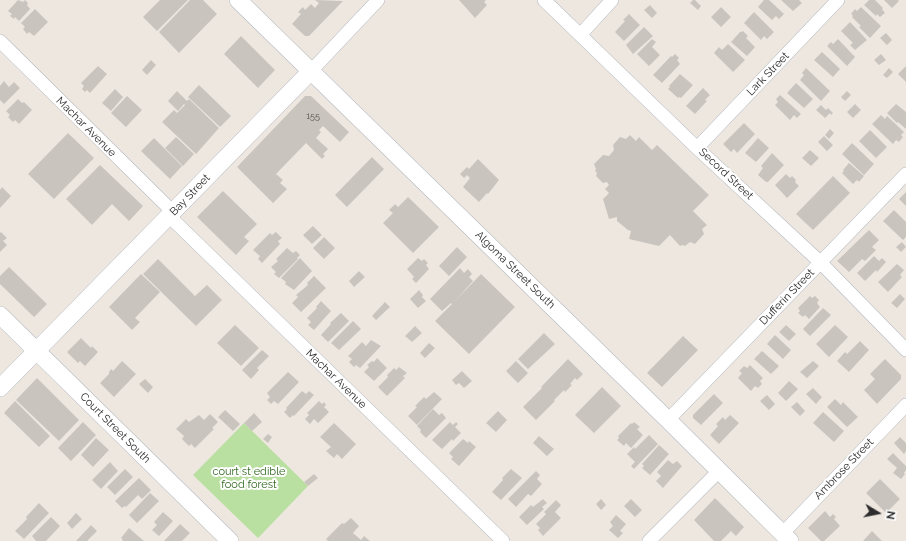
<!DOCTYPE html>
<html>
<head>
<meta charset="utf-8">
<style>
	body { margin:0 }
	#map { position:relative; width:906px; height:541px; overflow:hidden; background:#ede7e0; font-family:Raleway,sans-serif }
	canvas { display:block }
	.north { position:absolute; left:858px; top:493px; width:40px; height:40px; -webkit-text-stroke:3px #fff; paint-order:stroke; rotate:100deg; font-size:11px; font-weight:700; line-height:16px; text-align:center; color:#2d2d2d }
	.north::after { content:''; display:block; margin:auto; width:14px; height:18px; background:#2d2d2d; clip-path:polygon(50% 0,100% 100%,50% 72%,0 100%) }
</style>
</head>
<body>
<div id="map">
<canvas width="906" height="541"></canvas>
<div class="north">N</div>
</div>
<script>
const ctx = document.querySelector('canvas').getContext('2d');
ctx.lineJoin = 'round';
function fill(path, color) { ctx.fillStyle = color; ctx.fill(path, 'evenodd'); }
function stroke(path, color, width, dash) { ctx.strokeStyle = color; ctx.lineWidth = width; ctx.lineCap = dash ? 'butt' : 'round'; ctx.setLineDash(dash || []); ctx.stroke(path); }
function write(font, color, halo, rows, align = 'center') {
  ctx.font = font + ' Raleway,sans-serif'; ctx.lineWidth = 4; ctx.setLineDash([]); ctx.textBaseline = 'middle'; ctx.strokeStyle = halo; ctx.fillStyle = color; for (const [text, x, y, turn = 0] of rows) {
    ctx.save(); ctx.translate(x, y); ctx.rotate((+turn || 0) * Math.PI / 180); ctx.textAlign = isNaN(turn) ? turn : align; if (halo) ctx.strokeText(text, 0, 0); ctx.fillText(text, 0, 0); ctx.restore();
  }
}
fill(new Path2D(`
	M244 423 308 486 258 538 193 475Z`), '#b9e0a0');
fill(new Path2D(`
	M18 0 23 2 25 0 28 3 27 5 30 9 19 21 15 17 14 19 10 16 12 14 8 11Z
	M160 0H188L157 31 143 17Z
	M190 0H203L217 14 179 53 159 32Z
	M315 0 343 1 309 36H305L292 24 301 14 298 12 303 7 305 10 311 4 315 8 319 3Z
	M459 0H486L484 2 487 5 475 18Z
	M693 0H695L701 6 698 10 690 3Z
	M764 0H769L784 14 779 19 776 16 772 20 758 7Z
	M781 0H799L802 3 793 11Z
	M869 0H875L883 8 882 9 885 13 880 17 877 14 876 16 864 5Z
	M884 0H898L899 1 892 8Z
	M650 5 657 13 652 18 644 10Z
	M721 7 731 17 721 27 711 17Z
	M861 7 881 26 870 38 859 27 861 26 852 17 853 16 851 14 855 9 857 11Z
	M35 9 48 22 34 36 29 32 27 34 23 29 25 27 21 23Z
	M754 12 774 32 767 39 764 36 761 40 744 23Z
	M629 14 640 25 624 41 615 32 625 21 623 20Z
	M850 22 867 40 855 50 850 45 853 43 841 31Z
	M644 27 653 36 633 54 626 45Z
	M743 31 748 36 746 38 755 47 747 56 731 42 740 32H741Z
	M886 33 892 40 887 45 880 38Z
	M241 36 275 70 258 88 224 54Z
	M652 39 656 42 652 47 660 55 649 66 637 54Z
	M838 39 855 57 847 66 827 46 831 42 833 44Z
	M728 44 745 60 733 72 714 53 719 47 722 50Z
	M822 52 840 69 833 77 814 60Z
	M675 54 679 58 677 60 680 64 662 83 653 75 671 56 672 57Z
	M881 54 886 60 879 65 874 60Z
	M151 60 156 65 147 75 142 70Z
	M98 66 107 74 90 93 87 90 85 92 82 89 84 86 81 83Z
	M906 66V82L898 74Z
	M806 68 830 91 821 101 800 80 804 75 802 73Z
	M889 68 893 72 887 78 883 75Z
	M680 74 693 85 681 98 679 97 678 98 668 89 670 87 669 86Z
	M4 81 9 87 14 82 20 88 4 104 0 100V86Z
	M796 83 813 99 804 108 787 93Z
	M199 85 231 116 220 127 188 97Z
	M703 88 710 95 705 100 707 101 695 114 686 106Z
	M115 89 123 97 111 111 102 103Z
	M177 91 187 101 189 99 219 128 196 154 162 122 174 110 177 113 185 105 184 104 178 111 168 101Z
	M847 91 851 95 845 101 841 97Z
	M780 95 801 114 797 118 794 115 790 120 775 105 778 102 776 99Z
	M127 96 142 110 126 127 111 113Z
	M305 96H311L349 132 340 142 323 126 319 130 321 132 316 138 328 149 323 154 325 156 322 159 306 143 276 174 283 180 280 183 287 189 273 203 237 167Z
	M18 99 22 103 24 102 32 110 19 124 15 120 13 122 8 117 10 115 6 111Z
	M855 104 861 110 853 118 847 112Z
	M896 104 906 112V129L898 122 897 123 887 113Z
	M821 105 826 110 828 108 833 113 831 115 830 113 825 118 816 110Z
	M881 115 885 119 887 116 904 132 901 135 903 137 899 142 896 140 893 144 872 124Z
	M744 123 755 134 737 153 734 149 731 152 723 144Z
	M830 129 834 133 829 139 825 135Z
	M870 130 887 147 876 158 859 141Z
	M68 133 94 158 54 199 28 174Z
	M630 135 636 141 639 137 652 150 657 145 709 195 693 211 707 225 702 229 704 234 695 244 690 242 685 246 683 245 680 246 670 235 659 246 629 239 631 231 628 230 617 221V217L609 219 603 199 609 193 605 189 609 185 607 182 603 183 596 176 597 173 595 171 596 169 594 164 603 155 609 156 614 150 613 145 620 137 626 139Z
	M824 136 833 145 827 151 818 142Z
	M176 137 194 154 183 166 165 148Z
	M154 138 182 166 170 179 141 151Z
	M758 138 769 148 756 162 745 153Z
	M852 143 874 164 864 175 842 154Z
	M810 150 819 158 811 166 802 158Z
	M772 153 784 165 768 182H766L758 175 763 168 761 166Z
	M372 157 384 169 347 207 335 195Z
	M478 159 499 180 488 194 487 193 479 202 463 187 470 178 467 175 464 178 460 174 467 167 469 169Z
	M849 163 864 176 859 182 857 180 853 184 842 173 844 171 843 170Z
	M100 165 143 206 129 221 112 204 92 225 66 199Z
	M786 174 790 178 792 176 796 180 795 182 799 186 787 198 775 185Z
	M833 176 850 193 813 230 796 214Z
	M2 187 11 196 0 208V190Z
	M223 191 257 224 244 237 249 241 236 255 197 217Z
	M906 192V206L899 199Z
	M408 197 439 227 413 253 383 223 393 213 389 210 395 204 398 207Z
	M894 210 906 222V237L903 240 883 221Z
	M313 226 322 235 312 244 303 235Z
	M869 230 879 240 872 247 876 250 865 261 862 259 849 272 837 261Z
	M1 232 7 238 3 241 7 245 0 252V233Z
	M276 232 282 238 278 241 280 244 262 263 258 259 260 256 253 250 270 233 272 235Z
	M324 237 335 248 324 259 313 248Z
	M902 242 906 247 901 252 896 247Z
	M457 247 467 257 449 276 439 266Z
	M287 248 293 253 296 251 300 255 297 258 298 259 279 278 274 274 276 272 271 267 278 261 276 259Z
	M874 256 879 261 882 258 886 262 877 272 876 270 865 281 857 273Z
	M300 258 312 271 294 290 285 284 286 282 281 278Z
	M418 258 422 261 424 259 428 263 426 265 429 269 416 283 412 279 414 277 407 269Z
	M158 259 195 296 207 285 222 300 196 326 143 274Z
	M897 264 904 270 900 275 902 277 888 292 878 282Z
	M9 267 47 304 34 317 0 284V276Z
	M460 268 464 273 468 269 472 274 469 277 473 281 454 302 481 274 515 307 469 354 435 321 452 304 451 303 442 311 430 299Z
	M359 271 365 277 354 287 349 281Z
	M141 274 160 292 135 318 140 322 132 330 109 307Z
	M314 276 326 288 301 312 292 303 298 297 296 295 308 285 307 283Z
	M419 290 423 295 422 297 426 301 418 308 410 299Z
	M900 294 905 299 897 308 891 303Z
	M810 296 812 298 815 296 819 300 817 303 820 307 809 319 805 315 803 317 798 313 800 311 798 308Z
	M321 301 331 311 314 330 308 325 311 322 307 318 317 308 316 307Z
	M385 302 390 307 376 320 372 316Z
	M823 308 831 315 810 336 803 329Z
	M341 313 349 321 328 342 321 335 331 324 330 323Z
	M353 321 361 329 339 350 331 343Z
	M235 325 259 348 241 366 217 343Z
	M786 325 796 334 789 341 779 332Z
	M835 325 848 337 829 357 816 344Z
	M415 326 422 333 412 342 405 336Z
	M544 333 555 344 528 369 518 359Z
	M775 335 791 350 783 359 767 344Z
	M683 336 698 350 662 387 647 373Z
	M81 338 91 348 92 346 98 352 85 366 80 361 78 363 67 352Z
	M371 340 381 346 360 368 356 365 354 367 349 362 352 359 348 356 362 342 366 346Z
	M860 341 869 350 849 372 837 361 845 352 847 354Z
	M429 343 435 348 425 358 420 353Z
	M262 350 269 356 257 368 259 370 251 379 242 370Z
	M762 351 779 366 771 374 754 359Z
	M377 358 387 368 374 381 364 372 369 367 367 365 372 361 374 362Z
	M568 359 583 374 577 380 575 378 570 384 572 385 565 392 564 390 554 400 555 401 536 420 523 407 542 388 541 387Z
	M885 359 901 375V379L877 404 864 390 875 379 870 374Z
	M122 361 136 374 114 397 100 383 109 374V372L111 369 113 371Z
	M516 361 528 373 518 383 506 371Z
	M813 361 819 366 807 378 800 372Z
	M750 365 763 378 760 381 762 384 758 388 755 386 751 391 738 378 742 373 739 371 744 366 747 368Z
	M399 367 407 373 403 376 405 378 387 396 378 387 388 377 387 375 394 368 396 370Z
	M462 371 472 381 464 388 459 383 456 385 452 380Z
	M288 372 299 382 278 404 274 401 271 404 267 400 270 397 267 393Z
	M37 378 79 420 59 441 16 400Z
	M145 379 153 387 148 393 139 384Z
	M789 381 798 389 786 401 778 393Z
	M602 387 621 406 594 433 575 415Z
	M813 388 822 397 816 404 806 394Z
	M302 391 306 394 309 391 314 395 294 416 293 415 290 418 284 412 287 409 286 408Z
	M434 392 442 399 417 425 408 416 417 407 415 406 424 397 426 399Z
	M714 394 723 403 701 425 693 418V415Z
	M767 395 775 404 769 410 760 401Z
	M835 399 841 405 843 402 858 417 847 427 827 407Z
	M15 401 50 436 39 447 4 413Z
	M319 401 322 404 324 402 326 405 324 407 329 412 318 423 314 419 310 424 305 419 309 415 307 413Z
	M797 402 805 411 800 416 791 407Z
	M433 409 439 415 442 413 446 418 426 438 420 432 421 430 417 426Z
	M225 410 240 424 233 431 218 417Z
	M498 411 507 420 496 432 486 423Z
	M823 412 844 431 834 442 813 423Z
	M254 413 262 422 252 431 244 423Z
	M210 414 218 422 212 428 214 429 195 448 191 444 189 446 182 439 184 436 176 429 186 419 189 422 199 415 204 420Z
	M730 415 739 423 719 444 710 435 718 426 716 424 723 417 725 420Z
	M83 422 96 435 71 461 58 448Z
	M450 422 453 425 456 422 458 424 455 427 461 433 453 441 452 439 442 449 432 440Z
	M634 422 640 427 637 429 643 435 631 448 626 443 624 446 617 440 619 438 618 436 631 423 632 424Z
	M334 423 356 444 342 459 337 454 334 458 326 451 331 447 320 437Z
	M268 434 272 437 268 443 263 439Z
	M649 435 658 444 634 469 631 466 635 462 627 454 634 447 635 449Z
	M539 436 554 449 547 456 533 443Z
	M900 437 906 443V451L904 454 894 443Z
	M96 438 109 450 93 467 81 455Z
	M463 439 468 443 469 441 476 447 459 466 451 459 453 457 449 453Z
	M659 445 669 454 650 475 642 468 644 466 642 464Z
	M893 453 906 466V470L904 473 905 474 901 479 893 473 897 468 887 459Z
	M668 460 673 464 677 461 682 466 663 488 656 481 661 476 657 472Z
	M110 462 118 471 101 489 92 480Z
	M125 469 133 477 115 495 107 487Z
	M511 469 522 478 501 500 492 492 503 480 502 478Z
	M536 471 540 475 537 479 542 484 531 496 528 494 516 507 508 499Z
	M314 474 318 478 308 486 304 482Z
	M139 478 151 490 142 499 138 495 126 507 125 506 122 508 115 501Z
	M880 479 900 499 886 513 866 493Z
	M150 493 159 501 137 523 129 515Z
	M715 498 744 527 736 536 731 531 721 541H714L694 520Z
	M543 499 547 503 542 507 544 509 527 525 519 517 531 505 533 507Z
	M601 499 606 505 601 510 596 504Z
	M631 499 642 510 635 517 624 506Z
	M556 500 561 505 555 512 561 518 543 536 538 530 540 528 536 524 546 514 544 512Z
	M39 503 49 513 24 539 15 531 27 519 26 517Z
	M825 511 830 517 833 514 836 517 834 519 840 526 824 541H821L808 528Z
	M163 512 173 521 159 536 152 530 157 525 154 522Z
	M76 513 82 519 72 529 67 523Z
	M616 515 626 524 620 531 623 533 618 538 609 530 613 526 610 522Z
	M51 517 60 526 46 541H36L32 536Z
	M351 518 359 526 353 533 361 540 364 536 370 541H328L326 539 342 523 344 524Z
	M180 524 190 533 182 541H164Z
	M91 525 97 531 87 541H76Z
	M129 528 137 535 144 541H122L123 540 121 538Z
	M872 531 882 541H863Z`), '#c9c5be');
const minor = new Path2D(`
	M544 0 697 148 820 262 906 350
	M580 35 612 0
	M0 41 173 212
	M311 71 378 0
	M697 148 838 0
	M169 216 503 541
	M668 420 906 174
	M782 534 906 405
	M649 541 719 471`);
const tertiary = new Path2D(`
	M238 0 668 420 790 541
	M0 315 230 541
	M0 388 311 71`);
stroke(minor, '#b3b7bf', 14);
stroke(tertiary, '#b3b7bf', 18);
stroke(minor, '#fff', 13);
stroke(tertiary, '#fff', 17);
write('9px', '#545351', null, [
	["155",313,116]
]);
write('11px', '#2d2d2d', '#fff', [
	["Lark Street",768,74,-46],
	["Machar Avenue",86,127,45],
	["Secord Street",726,174,43],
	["Bay Street",190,195,-46],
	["Algoma Street South",515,270,44],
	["Dufferin Street",787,297,-46],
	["Machar Avenue",336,379,44],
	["Court Street South",115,428,45],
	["Ambrose Street",844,469,-46]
]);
write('11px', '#32671f', '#fff', [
	["court st edible",249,472],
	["food forest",249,485]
]);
</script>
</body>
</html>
